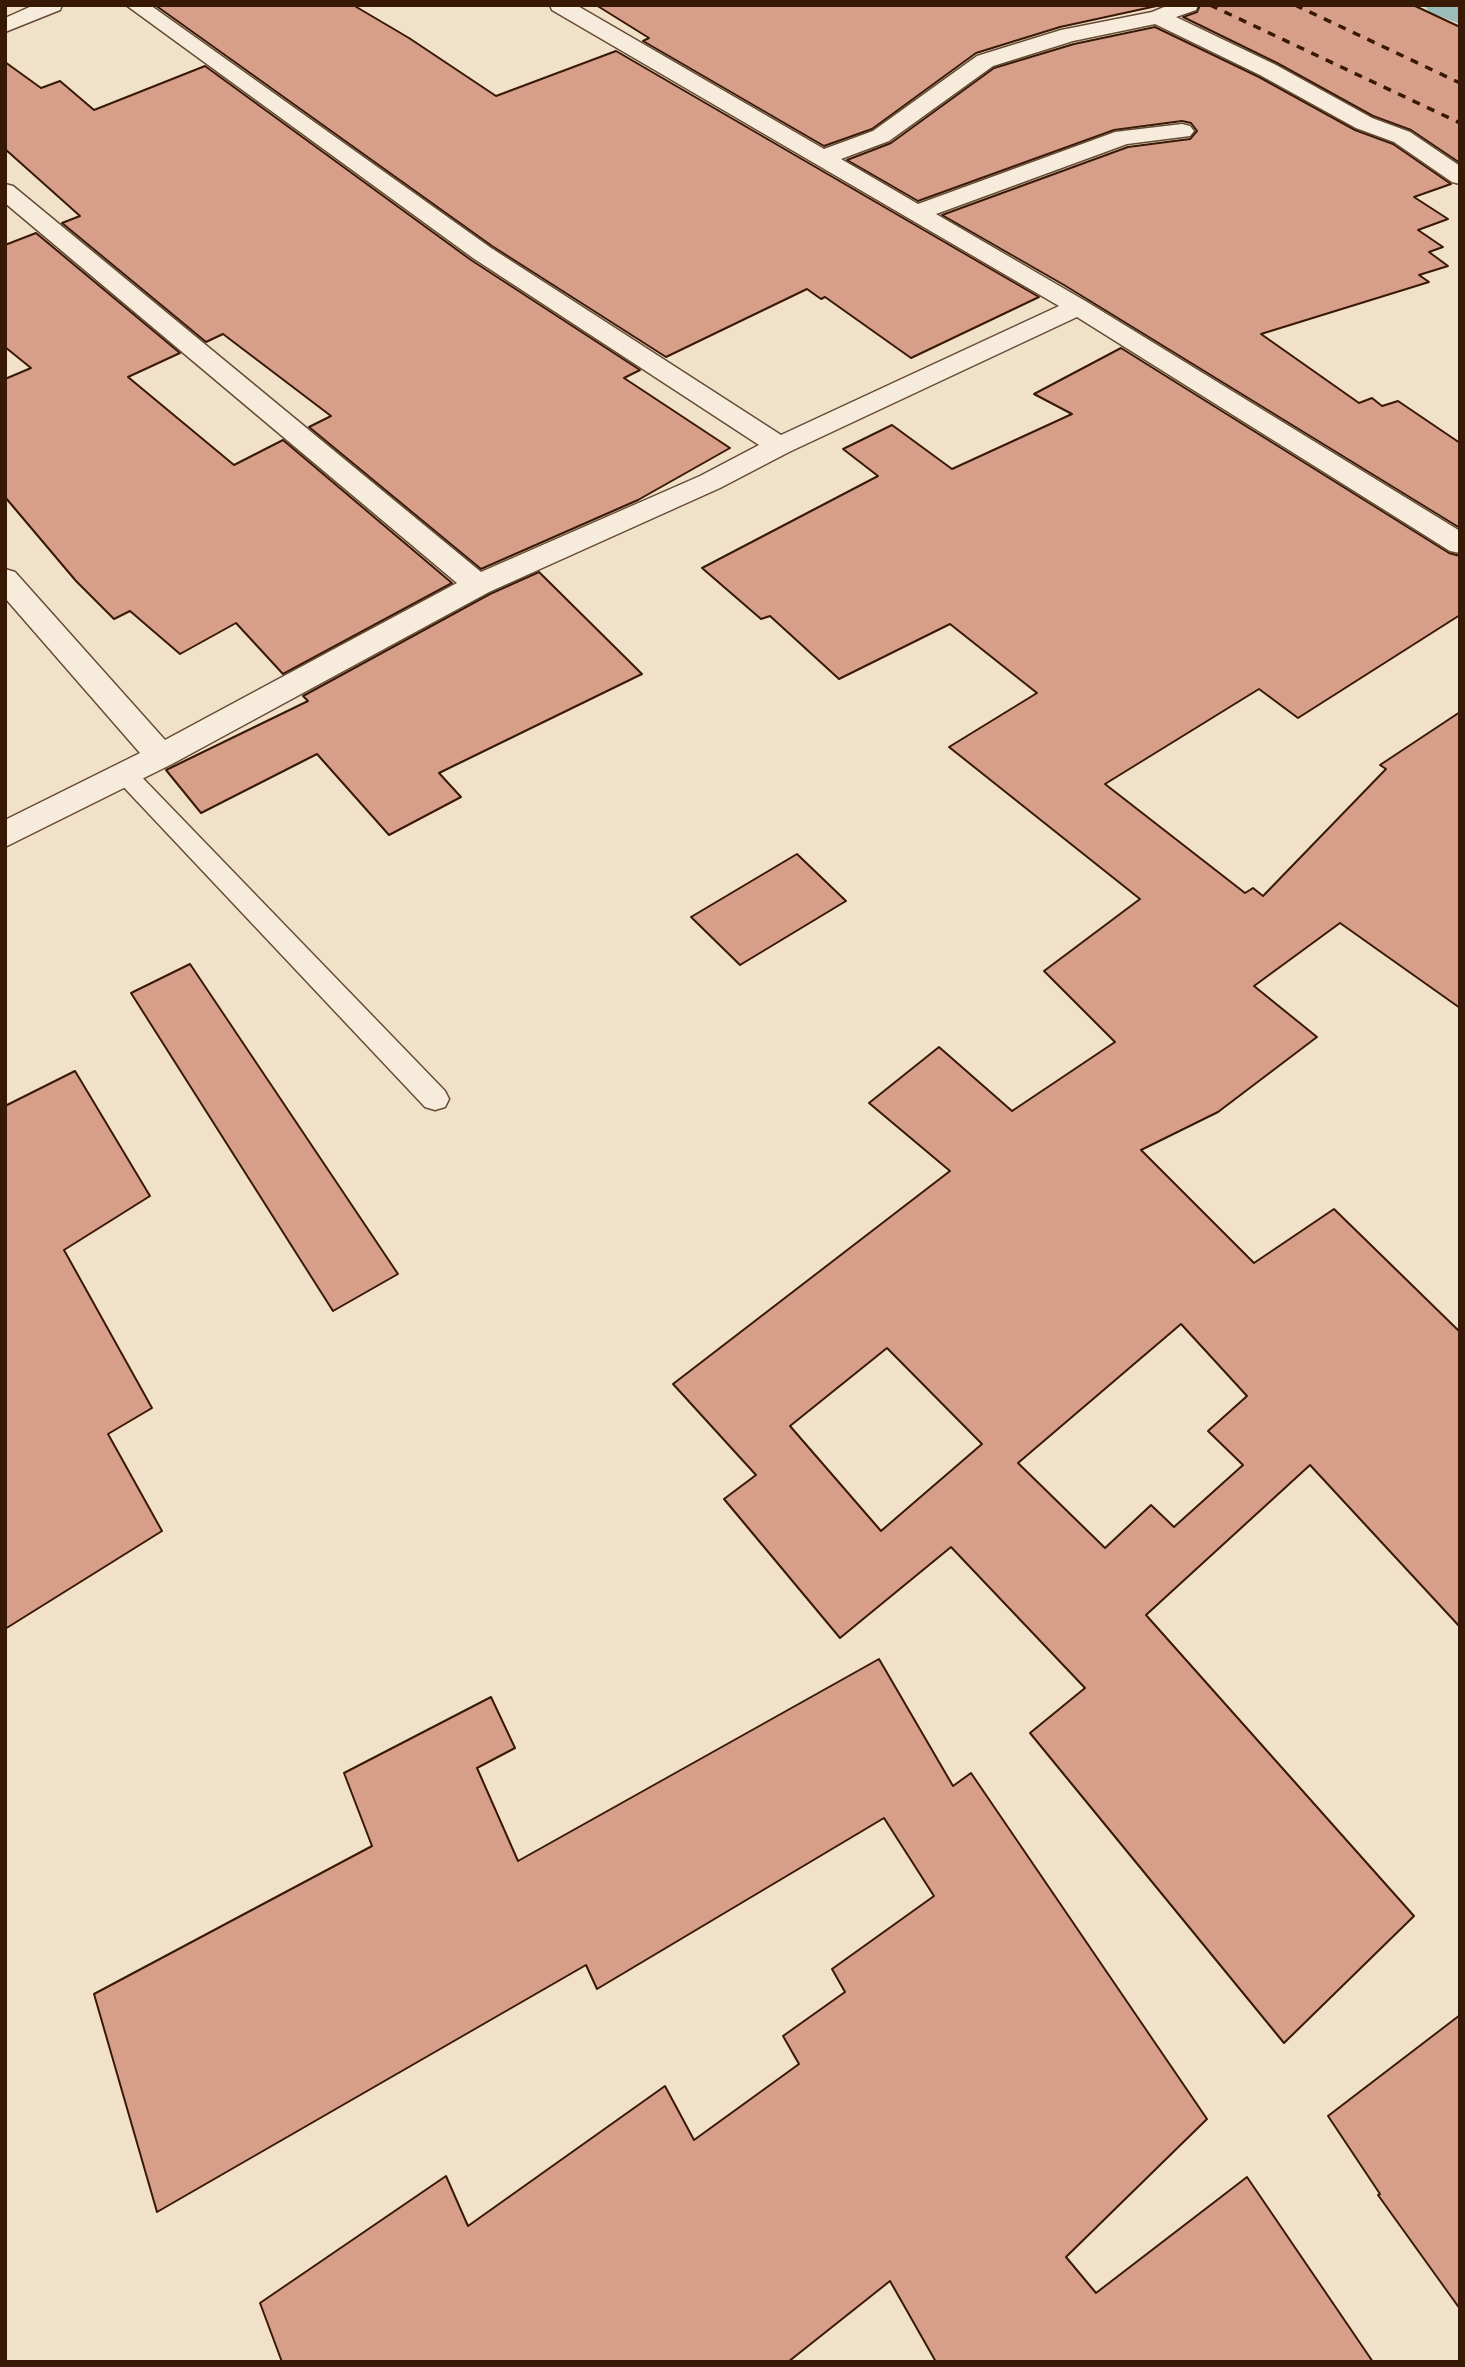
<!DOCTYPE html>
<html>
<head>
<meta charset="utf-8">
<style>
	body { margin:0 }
	#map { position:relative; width:1465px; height:2367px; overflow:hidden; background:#f2e1c9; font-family:Alegreya,serif }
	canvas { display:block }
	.frame { position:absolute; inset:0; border:7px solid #381905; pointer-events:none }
</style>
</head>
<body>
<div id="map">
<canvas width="1465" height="2367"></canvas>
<div class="frame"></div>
</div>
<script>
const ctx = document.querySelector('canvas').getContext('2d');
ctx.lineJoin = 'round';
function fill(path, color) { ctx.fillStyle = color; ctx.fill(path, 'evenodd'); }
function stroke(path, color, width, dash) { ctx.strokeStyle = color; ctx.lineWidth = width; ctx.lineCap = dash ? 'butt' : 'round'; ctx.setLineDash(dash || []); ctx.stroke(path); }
fill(new Path2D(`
	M1424 5H1460V24L1429 12Z`), '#9cbcba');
const building = new Path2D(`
	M155 5H353L409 38 496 96 616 51 1039 297 911 358 825 297 821 299 807 289 666 357 492 246Z
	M596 5H1161L1060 27 976 53 872 129 824 146 643 41 649 38Z
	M1200 5H1413L1460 27V163L1411 130 1373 116 1277 63 1183 17 1197 12Z
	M1155 27 1259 77 1355 130 1393 144 1451 184 1414 197 1448 219 1418 230 1443 247 1429 252 1448 266 1419 275 1429 282 1261 334 1359 403 1372 398 1382 406 1398 401 1460 443V528L1064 285 942 215 1128 147 1190 139 1197 131 1191 123 1182 121 1114 130 918 201 847 160 891 143 994 68 1074 44Z
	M5 62 41 88 60 81 94 110 205 66 471 260 640 370 624 378 730 448 638 500 481 569 309 427 331 416 223 334 206 342 62 223 80 216 5 149Z
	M36 233 180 353 128 377 234 465 283 440 452 583 283 674 236 623 180 654 130 611 114 619 76 581 5 497V379L31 368 5 347V245Z
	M1121 348 1449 553 1460 556V615L1298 718 1259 689 1105 784 1245 893 1253 888 1263 896 1386 769 1380 765 1460 712V1008L1340 923 1254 986 1317 1037 1218 1112 1141 1150 1254 1263 1334 1209 1460 1332V1627L1310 1465 1146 1615 1414 1916 1284 2043 1030 1733 1085 1688 951 1547 840 1638 724 1499 756 1475 673 1384 950 1171 869 1103 939 1047 1012 1111 1115 1042 1044 971 1140 899 949 747 1037 693 950 624 839 679 770 616 761 619 702 568 878 476 843 449 892 425 952 469 1072 414 1034 394ZM1181 1324 1247 1396 1208 1431 1243 1465 1174 1527 1151 1505 1105 1548 1018 1463ZM887 1348 982 1444 881 1531 790 1426Z
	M539 572 642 674 439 773 461 797 389 835 317 754 201 813 166 770 308 701 303 696 490 594Z
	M797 854 846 901 740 965 691 917Z
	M190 964 398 1274 333 1311 131 993Z
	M75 1071 150 1196 64 1250 152 1408 108 1434 162 1531 5 1629V1106Z
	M879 1659 953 1786 971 1773 1207 2119 1066 2257 1096 2293 1247 2177 1373 2362H936L890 2281 788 2362H282L260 2303 446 2176 468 2226 665 2086 694 2140 799 2064 783 2036 845 1992 832 1969 934 1896 884 1818 597 1989 586 1965 157 2212 94 1994 372 1846 344 1773 491 1697 515 1748 477 1768 518 1861Z
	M1460 2015V2309L1378 2195 1380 2194 1328 2116Z`);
fill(building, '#d79e89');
stroke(building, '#381905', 2);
const lane = new Path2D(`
	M125 765 133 768 445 1091 449 1099 445 1107 435 1110 425 1107 117 780 113 774 117 768Z`);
const street = new Path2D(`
	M34 5H62L60 10 5 32V18Z
	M126 5H150L491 248 781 435 1059 306 552 10 550 5H576L824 149 873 131 977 56 1061 30 1152 12 1169 5H1198L1196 10 1176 17 1276 65 1372 118 1410 132 1460 166V184L1452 182 1394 142 1356 128 1260 75 1155 24 1073 41 993 66 889 141 841 159 918 204 1115 132 1182 124 1190 126 1194 131 1190 136 1127 144 936 214 1087 302 1460 531V553L1450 551 1077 317 789 452 720 488 489 592 172 764 5 847V820L140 753 5 598V569L15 572 165 740 457 583 5 203V184L13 186 481 572 700 476 759 445 473 258Z`);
stroke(lane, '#664b36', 3);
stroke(street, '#664b36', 3);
fill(lane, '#f7ecdc');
fill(street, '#f7ecdc');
stroke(new Path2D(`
	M1210 5 1460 123
	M1295 5 1460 83`), '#381905', 3.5, [8, 8]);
</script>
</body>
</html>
